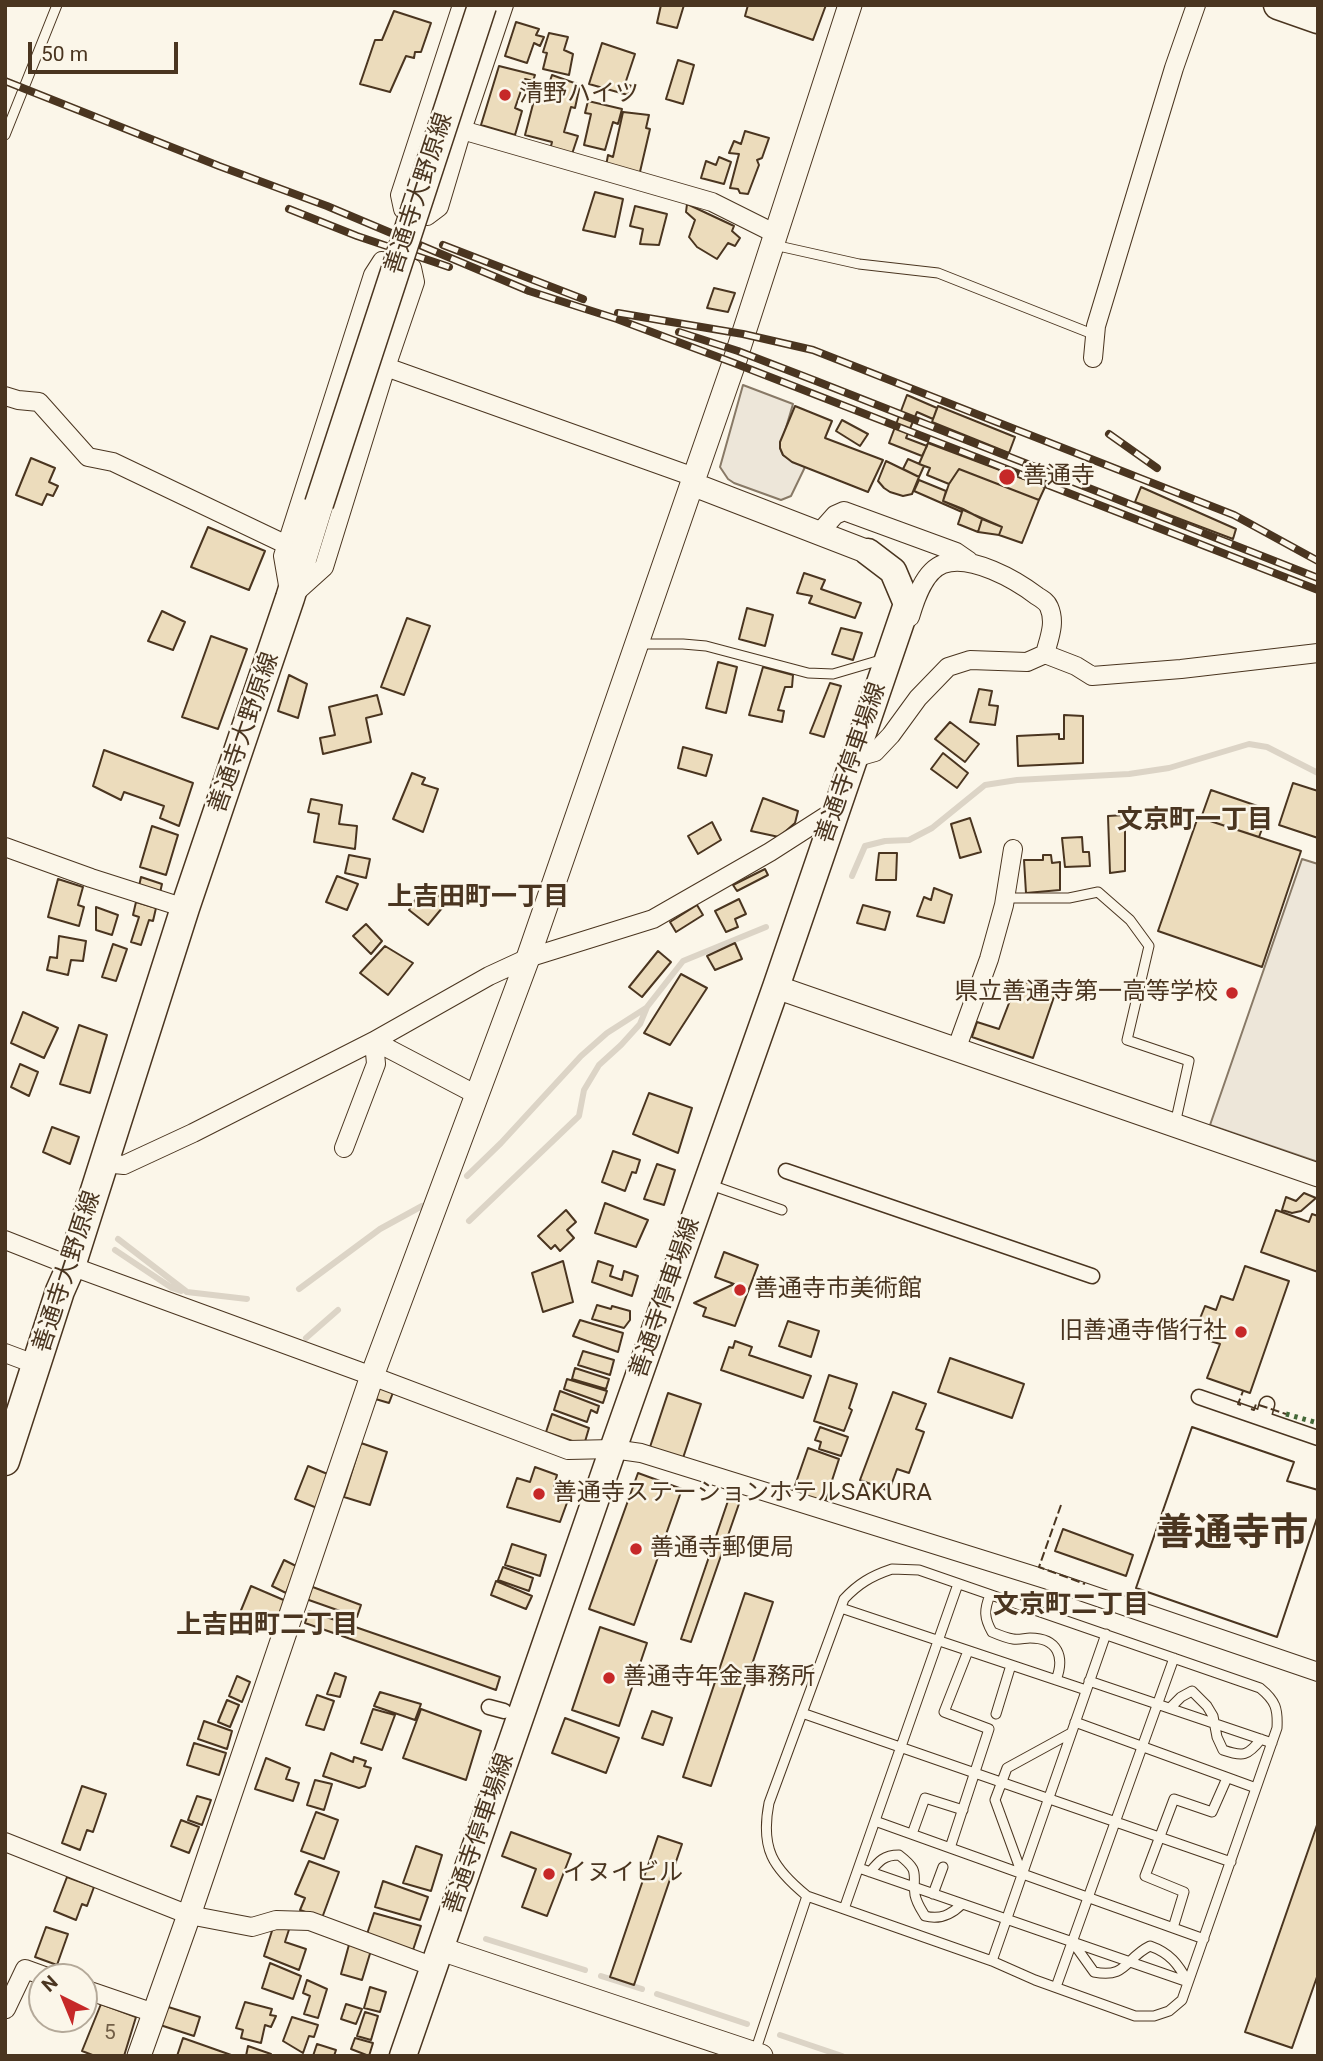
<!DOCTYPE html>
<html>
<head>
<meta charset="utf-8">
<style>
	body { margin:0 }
	#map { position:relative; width:1323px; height:2061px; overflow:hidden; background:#fbf6e9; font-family:Roboto,sans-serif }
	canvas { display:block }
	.frame { position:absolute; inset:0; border:7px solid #4a3520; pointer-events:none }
	.north { position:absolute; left:28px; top:1963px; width:70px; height:70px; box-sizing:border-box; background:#fbf6e9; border:2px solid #b4a999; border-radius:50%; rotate:317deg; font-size:19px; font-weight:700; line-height:28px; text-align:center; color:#4a3520 }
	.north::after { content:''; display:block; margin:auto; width:24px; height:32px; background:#c62828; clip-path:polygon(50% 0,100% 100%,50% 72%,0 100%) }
	.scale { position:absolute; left:28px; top:42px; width:150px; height:32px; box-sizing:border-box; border:4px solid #4a3520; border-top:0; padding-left:9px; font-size:21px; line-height:24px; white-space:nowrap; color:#4a3520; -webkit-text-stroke:5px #fbf6e9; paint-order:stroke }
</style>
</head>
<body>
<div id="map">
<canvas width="1323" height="2061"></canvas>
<div class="frame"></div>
<div class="north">N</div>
<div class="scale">50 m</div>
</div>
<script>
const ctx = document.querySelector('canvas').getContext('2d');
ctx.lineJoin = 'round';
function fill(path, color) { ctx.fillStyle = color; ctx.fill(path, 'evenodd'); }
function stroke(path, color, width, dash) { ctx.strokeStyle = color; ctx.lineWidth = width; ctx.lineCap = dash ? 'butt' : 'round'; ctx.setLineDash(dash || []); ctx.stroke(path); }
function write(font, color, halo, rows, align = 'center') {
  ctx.font = font + ' Roboto,"Noto Sans JP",sans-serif'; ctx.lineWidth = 5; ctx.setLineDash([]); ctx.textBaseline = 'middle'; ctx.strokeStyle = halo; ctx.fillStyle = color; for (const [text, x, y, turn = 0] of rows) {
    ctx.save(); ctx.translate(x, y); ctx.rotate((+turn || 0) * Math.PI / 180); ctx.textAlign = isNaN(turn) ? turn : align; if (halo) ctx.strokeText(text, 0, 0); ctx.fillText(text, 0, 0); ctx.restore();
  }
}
const green = new Path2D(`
	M743 385 793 404 780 448 783 455 805 467 791 496 781 500 734 483 728 479 720 467Z
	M1302 859 1318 864V1162L1210 1125Z`);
fill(green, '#ede6d9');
stroke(green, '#887966', 2);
stroke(new Path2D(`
	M852 876 865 846 885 841 909 840 932 828 985 785 1017 780 1129 774 1169 768 1249 744 1267 747 1318 773
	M467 1176 501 1143 581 1056 607 1033 646 1008
	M469 1221 579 1116 584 1090 599 1065 621 1045 640 1024 647 1007 683 961 766 927
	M118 1239 187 1292 247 1299
	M115 1250 172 1288 181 1291
	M299 1289 380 1229 422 1206
	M306 1338 338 1310
	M486 1939 585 1970
	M601 1976 642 1989
	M657 1994 747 2024
	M780 2035 842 2056`), '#dcd4c6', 6);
const building = new Path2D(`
	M661 5H684L677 28 657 23Z
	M748 5H826L813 40 745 16Z
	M394 11 431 23 421 52H415L414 58 406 56 390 92 360 84 375 40H382Z
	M516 22 539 29 536 35 544 37 540 46 534 43 527 63 505 56Z
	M549 33 568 37 564 50 573 54 569 75 543 69 547 53 543 52Z
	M602 43 635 54 625 84 632 86 628 95 589 84Z
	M678 60 694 65 683 104 666 99Z
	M499 66 535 75 533 81 525 79 515 108 522 111 515 135 481 125Z
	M552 75 580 85 575 108 571 107 564 132 578 136 572 154 550 150 552 142 525 135 539 81 549 84Z
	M588 101 622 109 618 124 613 122 605 150 584 145 591 114 585 113Z
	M623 112 649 115 646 128 650 129 639 176 606 166 608 155 613 157Z
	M745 131 769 138 762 158 757 160 759 165 748 194 740 193 738 189 730 188 739 154 729 153 734 141 741 144Z
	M719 157 731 162 724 184 701 178 706 161 716 165Z
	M595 192 623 199 615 237 583 230Z
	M687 204 734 226 732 231 740 238 735 246 728 243 717 259 697 247 689 237 695 220 686 212Z
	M635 206 667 214 659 245 640 244 643 229 630 226Z
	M714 288 735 293 728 312 707 308Z
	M907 395 937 408 933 419 917 412 906 438 927 446 922 456 889 443Z
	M795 406 832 421 825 438 883 460 868 492 792 462 783 455 780 448V442Z
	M938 406 1015 437 1009 453 932 422Z
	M842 420 868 434 860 446 836 431Z
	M928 443 1045 487 1039 500 959 469 949 484 927 475 930 468 919 464Z
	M31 458 55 468 49 482 58 486 53 496 47 494 42 505 16 495Z
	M908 459 924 466 919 477 903 469Z
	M886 461 919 477 912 494 903 496 890 492 884 488 878 481Z
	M959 469 1039 500 1022 543 999 535 1002 527 943 501 949 484Z
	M919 480 946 491 943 501 963 509 962 512 914 491Z
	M1141 487 1236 529 1233 539 1135 502Z
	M963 509 982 519 978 532 958 524Z
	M982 519 1002 527 999 535 978 532Z
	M208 527 265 551 249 590 191 567Z
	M804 573 825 580 821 589 861 603 855 618 809 603 812 596 797 593Z
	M747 608 773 615 765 646 739 639Z
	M162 611 185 622 173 650 148 641Z
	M407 618 430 626 404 695 381 687Z
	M841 628 862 633 853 660 832 654Z
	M211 636 247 649 218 729 182 717Z
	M718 662 737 667 726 713 706 708Z
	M763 667 793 675 792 687H785L778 710 784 711 782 722 749 715Z
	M289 675 307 684 298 718 278 711Z
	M830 683 841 686 824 737 810 733Z
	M979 689 992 691 989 705 998 706 995 725 970 722Z
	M377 695 382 714 366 718 371 742 323 754 320 738 335 735 329 707Z
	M1064 715 1083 716V763L1018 766 1017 736 1059 734V739H1064Z
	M950 722 979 744 965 762 935 739Z
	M683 747 712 755 706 776 678 768Z
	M104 750 193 783 179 826 160 818 164 806 124 792 121 800 93 786Z
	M943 753 968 773 957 788 931 769Z
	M412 773 425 778 422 784 438 789 423 832 393 819Z
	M1293 783 1318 791V838L1279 825Z
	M1211 790 1269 810 1259 837 1201 818Z
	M763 798 798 811 795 823 779 837 751 831Z
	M311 799 342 805 339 824 357 826 355 849 314 842 319 814 308 812Z
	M1125 815V871L1110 873 1108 816Z
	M1198 817 1301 851 1262 967 1158 931Z
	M970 818 981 852 960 858 951 824Z
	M712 822 721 840 698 854 688 836Z
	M152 826 178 835 166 875 140 867Z
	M1082 837 1083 852H1089L1090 866 1065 867 1062 838Z
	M879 853H897L896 880H876Z
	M349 855 370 859 366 878 345 873Z
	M1043 855H1051L1052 863 1060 862V890L1026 893 1024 860H1043Z
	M765 869 768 875 737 891 733 885Z
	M337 876 358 884 347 910 326 902Z
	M141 877 162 884 159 897 138 891Z
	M58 879 83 887 78 905 84 907 79 926 48 917Z
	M424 886 447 902 428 925 409 910Z
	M934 888 952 895 944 923 917 916 924 897 931 900Z
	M739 899 746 914 735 919 738 927 726 932 715 911Z
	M136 902 156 908 153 921 149 920 141 945 131 942 139 917 133 915Z
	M697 905 703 915 676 932 670 922Z
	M863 905 890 912 885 930 857 923Z
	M96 907 118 915 112 935 96 930Z
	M366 924 382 941 371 954 353 936Z
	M59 936 86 941 83 961 71 960 68 975 47 970 50 957 57 958Z
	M735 943 742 959 715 970 707 956Z
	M113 944 127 949 116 981 102 977Z
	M385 946 413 963 388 995 360 973Z
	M658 951 671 962 642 997 629 987Z
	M681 974 707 988 670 1045 644 1033Z
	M1018 980 1056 991 1033 1058 972 1037 977 1022 999 1029Z
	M23 1012 58 1028 44 1058 11 1043Z
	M79 1025 107 1035 90 1093 60 1084Z
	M20 1064 38 1072 29 1096 11 1087Z
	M649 1093 692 1108 678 1153 633 1134Z
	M52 1127 79 1137 70 1164 43 1152Z
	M613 1151 640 1160 636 1173 632 1172 625 1191 602 1182Z
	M657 1164 675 1170 664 1205 644 1199Z
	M1304 1193 1316 1198 1301 1211 1292 1213 1282 1210 1286 1197 1296 1201Z
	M605 1203 648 1220 636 1247 595 1233Z
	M566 1210 576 1222 567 1230 574 1238 560 1251 555 1245 551 1249 538 1236Z
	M1276 1210 1309 1222 1312 1214 1318 1216V1272L1261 1252Z
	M724 1252 758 1265 735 1326 703 1316 706 1308 694 1303 734 1284 715 1277Z
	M563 1261 573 1302 543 1312 532 1273Z
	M598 1261 613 1266 610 1276 622 1280 624 1271 638 1276 632 1296 592 1282Z
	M1245 1266 1289 1281 1250 1393 1207 1378 1220 1344 1207 1340 1212 1325 1199 1321 1205 1306 1216 1310 1221 1296 1233 1300Z
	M597 1305 611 1309 612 1306 630 1311V1320L624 1328 592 1319Z
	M580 1320 623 1333 618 1352 573 1336Z
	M788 1321 819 1331 811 1357 779 1346Z
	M735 1341 752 1347 749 1355 811 1376 803 1398 721 1370 729 1347 733 1348Z
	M583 1351 614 1360 610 1375 578 1365Z
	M950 1358 1024 1384 1012 1418 938 1392Z
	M575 1368 609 1379 606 1389 572 1379Z
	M829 1375 857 1384 849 1408 852 1410 844 1431 814 1421Z
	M567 1379 607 1391 603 1403 564 1389Z
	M377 1385 394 1390 389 1403 372 1398Z
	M560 1391 599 1406 597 1413 591 1410 587 1422 554 1410Z
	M893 1392 926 1404 916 1429 924 1432 909 1473 897 1469 889 1491 860 1480Z
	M668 1393 701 1404 682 1461 649 1450Z
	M552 1414 589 1428 584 1445 546 1432Z
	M820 1427 848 1437 841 1456 819 1449 821 1442 815 1440Z
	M1192 1427 1294 1462 1287 1481 1318 1490V1515L1277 1637 1136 1588Z
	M1192 1427 1294 1462 1287 1481 1318 1490V1515L1277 1637 1136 1588Z
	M361 1443 387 1452 370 1505 344 1497Z
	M808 1448 839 1459 824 1505 792 1494Z
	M308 1466 330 1475 317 1508 295 1499Z
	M535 1467 557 1475 554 1486 567 1490 565 1499 568 1500 560 1522 507 1507 517 1478 530 1482Z
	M638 1473 682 1489 634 1625 589 1609Z
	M730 1495 741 1498 691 1642 681 1639Z
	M1063 1529 1133 1555 1126 1576 1055 1551Z
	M512 1544 546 1555 540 1576 505 1565Z
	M284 1560 298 1567 286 1593 272 1586Z
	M503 1567 533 1578 529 1591 498 1580Z
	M496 1581 532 1596 526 1609 491 1595Z
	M251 1586 286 1601 272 1634 237 1620Z
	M310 1586 361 1605 357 1617 306 1599Z
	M745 1593 773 1602 711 1786 683 1777Z
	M309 1611 500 1677 496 1690 305 1623Z
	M600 1627 647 1643 619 1726 572 1710Z
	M335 1673 346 1677 340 1697 327 1694Z
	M237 1676 250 1682 242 1702 229 1696Z
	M380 1692 421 1704 415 1720 374 1706Z
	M317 1695 334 1701 324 1730 306 1725Z
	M227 1700 239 1705 230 1727 218 1722Z
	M373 1709 395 1715 382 1750 361 1743Z
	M421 1709 481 1731 466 1780 403 1758Z
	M652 1711 672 1718 663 1745 642 1738Z
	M565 1718 619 1738 606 1773 552 1753Z
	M204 1721 232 1731 227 1749 198 1739Z
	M194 1743 226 1753 219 1775 187 1765Z
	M331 1753 353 1762 354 1757 366 1761 364 1766 371 1768 365 1786 359 1788 323 1776Z
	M266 1758 290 1768 286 1779 299 1783 293 1801 255 1789Z
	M315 1780 332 1784 324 1810 307 1805Z
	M82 1786 106 1794 93 1832 87 1830 80 1850 62 1843Z
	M197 1796 211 1800 202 1825 188 1820Z
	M316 1812 338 1820 324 1859 301 1851Z
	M181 1820 199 1827 189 1853 171 1846Z
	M1318 1822V1974L1292 2048 1245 2032Z
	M511 1832 571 1854 547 1916 522 1907 536 1869 502 1856Z
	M658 1836 682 1844 634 1985 610 1977Z
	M416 1846 442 1855 431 1891 403 1883Z
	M309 1861 339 1872 322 1918 300 1910 305 1898 295 1894Z
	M67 1877 94 1887 87 1906 82 1904 76 1920 54 1911Z
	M383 1881 428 1897 420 1920 375 1907Z
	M278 1912 293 1917 285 1942 306 1949 299 1970 264 1956Z
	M374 1913 421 1926 413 1950 367 1934Z
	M46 1927 68 1934 57 1965 35 1957Z
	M350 1941 372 1947 362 1980 341 1974Z
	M270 1963 301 1976 293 1999 262 1988Z
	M307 1980 327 1989 318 2018 304 2014 310 1996 303 1993Z
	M370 1987 386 1992 380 2012 364 2008Z
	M245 2002 272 2009 270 2015 276 2016 271 2027 265 2025 261 2043 241 2038 243 2030 236 2028Z
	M101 2004 136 2017 124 2056H95L82 2051Z
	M346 2004 362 2009 356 2024 341 2019Z
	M162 2005 200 2017 194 2036 157 2024Z
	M365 2012 378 2016 371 2040 357 2036Z
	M292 2017 318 2025 314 2037 309 2036 303 2053 283 2041Z
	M183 2038 234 2056H177Z
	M355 2038 373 2043 369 2056 351 2049Z
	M317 2044 336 2050 334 2056H313Z
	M248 2046 271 2054 270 2056H246Z`);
fill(building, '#ecdcbc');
stroke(building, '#4a3520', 2);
const service = new Path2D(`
	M5 135 57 5
	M774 245 859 264 938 273 1095 335
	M638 644H683L706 646 808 673 833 674 884 659
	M1005 898H1069L1098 892 1130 920 1149 946 1127 1040 1189 1061 1175 1124
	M708 1184 782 1210
	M892 1569 919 1570 1260 1688C1276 1701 1278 1709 1277 1728L1182 2000 1169 2011 1154 2016H1135L1035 1980 992 1961 807 1896C773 1868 760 1849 769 1803L844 1599C858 1584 871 1576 892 1569Z
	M990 1595C984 1610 984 1618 992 1632 999 1635 1006 1638 1013 1639 1019 1640 1025 1638 1030 1638 1058 1638 1065 1657 1056 1680
	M841 1608 1086 1690
	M1089 1681 1272 1743
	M1170 1708 1181 1697 1192 1691 1207 1706 1213 1716 1217 1737 1223 1750C1243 1757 1248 1756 1261 1739
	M802 1713 1231 1862
	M996 1714 1011 1665
	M1075 1722 1256 1788
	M875 1821 1204 1939
	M912 1834 925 1798 963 1810
	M950 1848 989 1729 944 1712 968 1651
	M859 1868 1188 1982
	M870 1872C879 1861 884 1855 899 1855 921 1872 912 1873 915 1895 917 1904 921 1909 925 1916 940 1920 951 1915 962 1904
	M1022 1874 995 1800 1007 1768 1071 1733
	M933 1894 943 1867
	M844 1909 958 1584
	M1173 1928 1184 1892 1145 1876 1174 1799 1212 1812 1227 1778
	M1074 1944 1094 1972C1127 1979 1125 1958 1150 1946 1170 1953 1178 1964 1188 1982
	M992 1961 1106 1634
	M1056 1987 1174 1658
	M755 2052 807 1896`);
const pedestrian = new Path2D(`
	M786 1171 1092 1276
	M1199 1397 1318 1438
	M1263 1419 1267 1404
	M489 1707 504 1711`);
const minor = new Path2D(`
	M462 5 400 195 403 209 427 216 439 207 462 130 504 5
	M462 130 712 202 776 234
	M1093 358 1096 326 1174 68 1196 5
	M5 396 18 400 39 402 88 457 113 462 287 545
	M819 533 835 515 844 511 956 552 969 561
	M289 591 283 556 373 275 382 261 412 268 415 282 386 367
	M294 594 324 567 386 367 694 477
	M1045 654 1076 666 1092 676 1181 669 1318 653
	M854 758 875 752 891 735 918 698 948 667 970 660 1027 662 1045 654C1049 638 1056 623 1049 607 1047 602 1042 599 1037 596 1016 580 971 554 943 564 924 571 915 600 910 617
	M5 847 91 878 185 908
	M374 1041 477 1095
	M956 1050 989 959 1004 905 1013 849
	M344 1148 376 1064 374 1041
	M104 1163 124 1165 193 1133 374 1041 489 976 528 958 653 919 770 852 837 809
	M5 1240 71 1266 372 1376 568 1450 613 1449 641 1453 1048 1580 1318 1672
	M5 1353 37 1365
	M5 1842 189 1915 252 1927 276 1920 310 1921 434 1967
	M84 1989 154 2013
	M6 2009 25 1969 47 1977`);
const tertiary = new Path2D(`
	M692 484 868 552
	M776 987 1318 1175
	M441 1949 761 2056
	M139 2056 189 1915 372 1376 528 958 692 484 734 363 850 5`);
const secondary = new Path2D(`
	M403 2056 613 1449 776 987 907 604 893 571 868 552`);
const primary = new Path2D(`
	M1278 5 1318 19
	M5 1461 60 1291 71 1266 185 908 290 598 319 504`);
stroke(service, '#4a3520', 11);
stroke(pedestrian, '#4a3520', 17);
stroke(minor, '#4a3520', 20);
stroke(tertiary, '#4a3520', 25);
stroke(secondary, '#4a3520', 29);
stroke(primary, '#4a3520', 31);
stroke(service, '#fbf6e9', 9);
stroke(pedestrian, '#fbf6e9', 14);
stroke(minor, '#fbf6e9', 18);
stroke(tertiary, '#fbf6e9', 23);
stroke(secondary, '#fbf6e9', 26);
stroke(primary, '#fbf6e9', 28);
const rail = new Path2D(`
	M5 81 219 166 327 206 529 291 617 319 734 363 1318 590
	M289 209 357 236 449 267
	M443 245 583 299
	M618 313 743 334 813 350 1234 515 1318 561
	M679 332 738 351 816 381 1318 578
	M1109 434 1157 468`);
stroke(rail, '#4a3520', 8);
stroke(rail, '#fbf6e9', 5, [16]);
const primaryBridge = new Path2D(`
	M319 504 482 6`);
stroke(primaryBridge, '#4a3520', 31, []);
stroke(primaryBridge, '#fbf6e9', 28);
stroke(new Path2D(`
	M1286 1414 1318 1423`), '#436837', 5, [3.5, 5]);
stroke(new Path2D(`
	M1241 1405 1238 1404 1243 1391
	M1251 1409 1254 1410 1256 1404 1286 1414
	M1061 1505 1039 1567 1085 1584`), '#4a3520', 2, [9, 3.5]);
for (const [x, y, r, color] of [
	[505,95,7,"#c62828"],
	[1007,477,9,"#c62828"],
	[1232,993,7,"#c62828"],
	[740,1290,7,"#c62828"],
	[1241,1332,7,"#c62828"],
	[539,1494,7,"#c62828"],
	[636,1549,7,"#c62828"],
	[609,1678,7,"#c62828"],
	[549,1874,7,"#c62828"]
]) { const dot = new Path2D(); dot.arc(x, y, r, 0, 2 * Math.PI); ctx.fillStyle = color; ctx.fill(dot); stroke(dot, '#fbf6e9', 2.5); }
write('21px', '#725f47', null, [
	["5",110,2034]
]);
write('24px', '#4a3520', '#fbf6e9', [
	["清野ハイツ",519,95],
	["善通寺",1023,477],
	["県立善通寺第一高等学校",1218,993,"right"],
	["善通寺市美術館",754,1290],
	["旧善通寺偕行社",1227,1332,"right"],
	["善通寺ステーションホテルSAKURA",553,1494],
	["善通寺郵便局",650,1549],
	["善通寺年金事務所",623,1678],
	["イヌイビル",563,1874]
], 'left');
write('24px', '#4a3520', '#fbf6e9', [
	["善通寺大野原線",420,194,-72],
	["善通寺大野原線",245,733,-71],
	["善通寺停車場線",852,763,-71],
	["善通寺大野原線",68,1272,-72],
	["善通寺停車場線",666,1298,-71],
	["善通寺停車場線",480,1834,-71]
]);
write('bold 26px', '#4a3520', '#fbf6e9', [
	["文京町一丁目",1195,821],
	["上吉田町一丁目",478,898],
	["文京町二丁目",1071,1606],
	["上吉田町二丁目",267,1626]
]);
write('bold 38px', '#4a3520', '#fbf6e9', [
	["善通寺市",1232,1535]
]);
</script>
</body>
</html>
